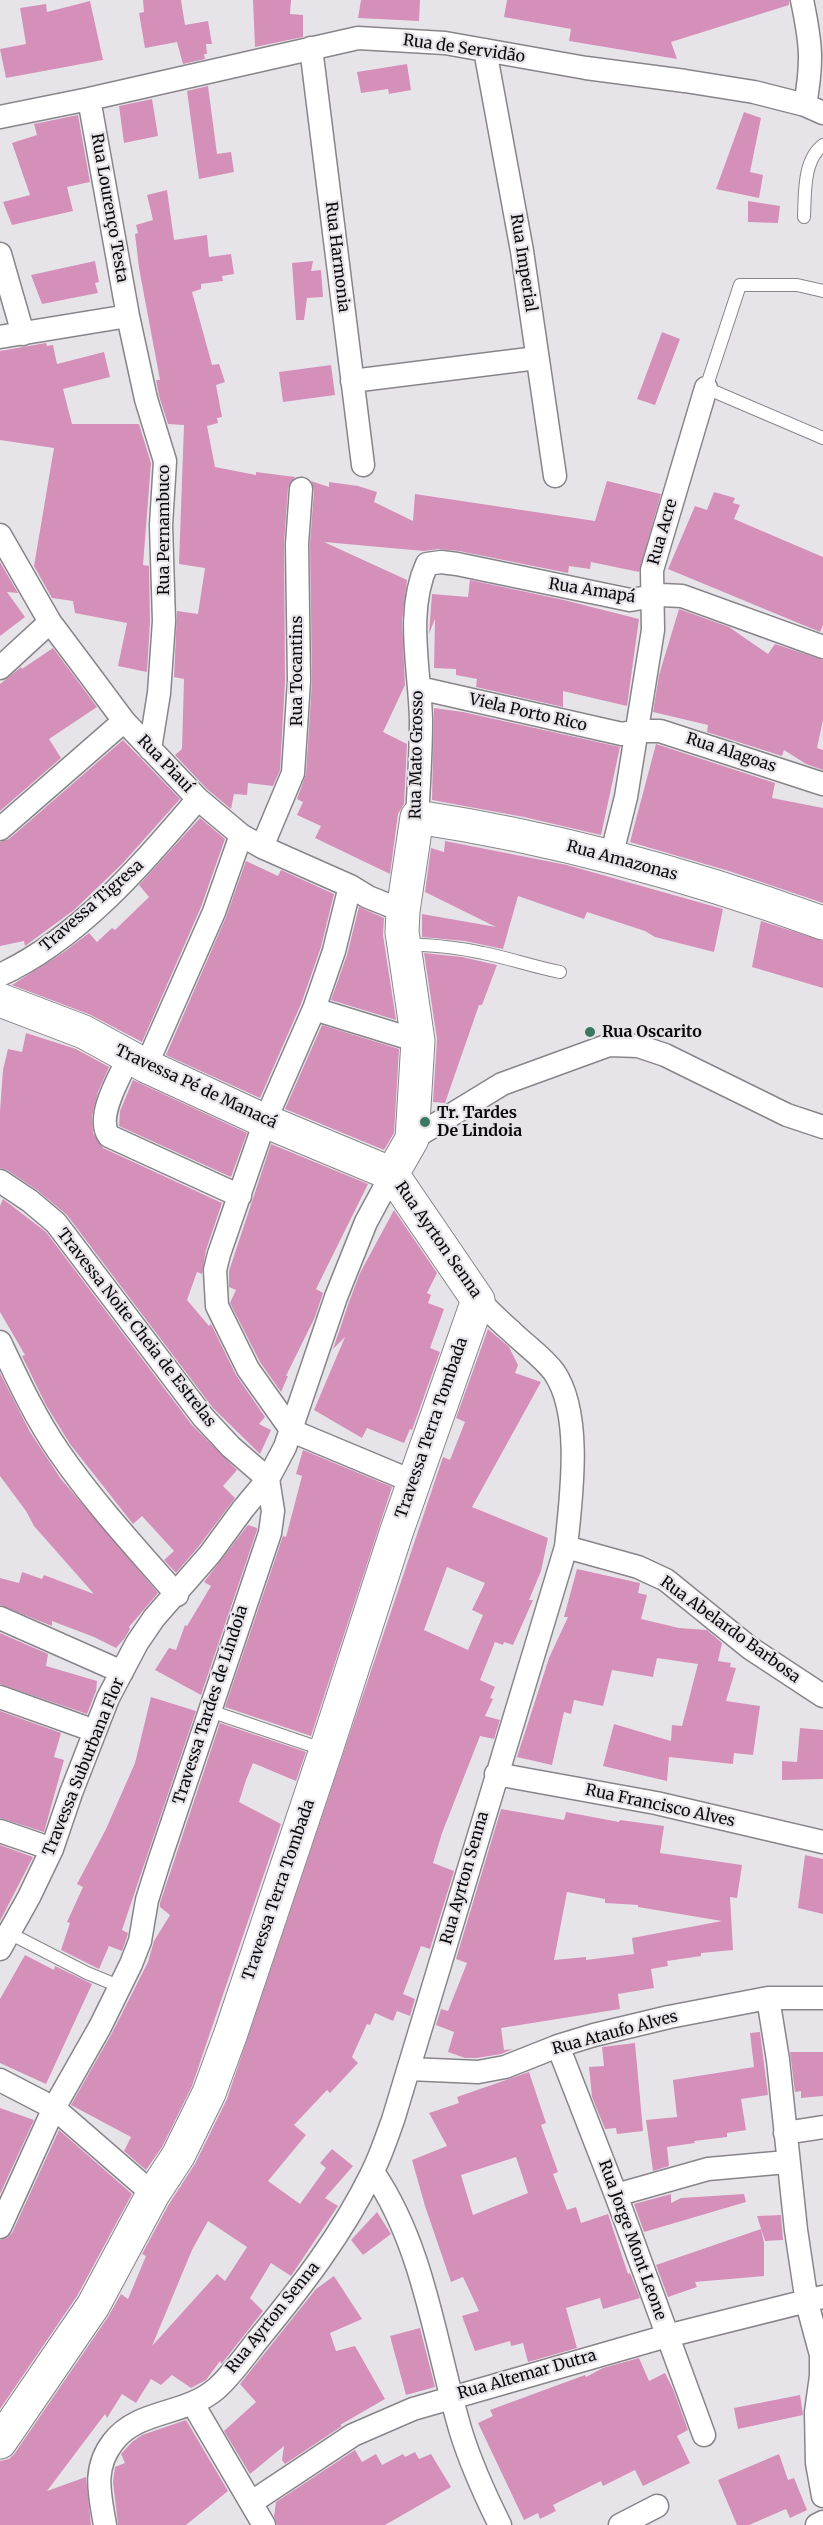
<!DOCTYPE html>
<html>
<head>
<meta charset="utf-8">
<style>
	body { margin:0 }
	canvas { display:block; background:#e7e4e9 }
</style>
</head>
<body>
<canvas width="823" height="2525"></canvas>
<script>
const ctx = document.querySelector('canvas').getContext('2d');
ctx.lineJoin = 'round';
function fill(path, color) { ctx.fillStyle = color; ctx.fill(path, 'evenodd'); }
function stroke(path, color, width, dash) { ctx.strokeStyle = color; ctx.lineWidth = width; ctx.lineCap = dash ? 'butt' : 'round'; ctx.setLineDash(dash || []); ctx.stroke(path); }
function write(font, color, halo, rows, align = 'center') {
  ctx.font = font + ' Merriweather,serif'; ctx.lineWidth = 4.5; ctx.setLineDash([]); ctx.textBaseline = 'middle'; ctx.strokeStyle = halo; ctx.fillStyle = color; for (const [text, x, y, turn = 0] of rows) {
    ctx.save(); ctx.translate(x, y); ctx.rotate((+turn || 0) * Math.PI / 180); ctx.textAlign = isNaN(turn) ? turn : align; if (halo) ctx.strokeText(text, 0, 0); ctx.fillText(text, 0, 0); ctx.restore();
  }
}
fill(new Path2D(`
	M143 0H181L185 25 208 21 212 44H206L207 54H204L205 59 183 64 177 42 145 48 139 13 144 12Z
	M253 0H291L290 14 303 15V37L255 47Z
	M361 0H420L419 21 358 18Z
	M507 0H789V5L671 42 677 59 569 41 571 29 504 17Z
	M90 1 103 60 6 78 0 49 26 44 20 8 46 4 47 12Z
	M407 64 411 90 389 94 388 89 361 93 357 72Z
	M208 86 217 154 231 152 234 172 199 179 187 91Z
	M152 99 158 136 124 143 119 106Z
	M744 112 761 118 750 172 763 175 759 198 716 189Z
	M78 115 90 182 67 187 73 211 12 225 3 202 30 195 12 143 37 135 34 124Z
	M167 190 174 240 207 235 209 257 231 254 234 274 222 276 223 281 201 284V289L192 292 212 365 219 364 225 382 216 385 222 417 217 418 218 423 207 426 215 467 256 475V472L295 477 288 488 284 543 285 681 280 770 273 786 248 783 247 795 234 794 231 809 207 789 175 755 182 749 184 679 174 677 177 611 198 614 205 568 179 564 184 425 168 424 159 396 156 380H160L139 268 135 234 138 233 136 225 153 220 147 195Z
	M748 201 780 206 778 223 748 222Z
	M95 261 99 282 95 283 98 293 42 304 31 275Z
	M313 261 311 271 321 270 323 297 307 298 304 320H296L292 263Z
	M662 332 680 339 655 405 637 399Z
	M46 343 47 346 53 345 57 364 104 352 110 377 63 389 72 424H139L151 463 143 565 149 566 150 621 147 672 118 666 127 623 75 613 73 601 52 598 34 566 54 448 0 440V351Z
	M331 365 335 395 283 402 279 372Z
	M311 481 329 487V482L358 486 377 492 374 502 413 521 415 494 595 521 607 481 661 494 639 572 591 562 590 569 569 566 568 573 459 551 439 549 424 551 324 542 407 580 402 621 405 685 383 732 407 744 404 804 398 814 390 874 315 838 321 826 297 815 303 802 297 799 306 774 312 682 310 544 314 490Z
	M714 492 735 498 733 503 740 505 734 519 823 557V625L820 632 668 569 695 506 707 510Z
	M0 562 18 593 7 592 25 617 0 636Z
	M470 580 564 600 639 619 627 706 563 691V707L476 687 477 679 456 675V669L434 668 435 619 429 634 432 594 468 597Z
	M679 609 729 627 768 654 775 644 823 660V720L817 748 823 750V770L806 764 784 750 782 756 707 732 708 725 653 712 659 675Z
	M53 648 97 707 49 739 61 758 0 811V684L21 667 22 669Z
	M434 708 463 712 620 747 601 835 524 817 432 800Z
	M123 740 180 799 122 864 74 910 25 946 24 941 0 946V842L9 839Z
	M656 744 775 783 772 798 823 808V903L729 871 630 842Z
	M200 818 225 839 201 907 142 1042 91 1015 12 985 64 952 89 933 97 942 112 928 115 930 149 897 139 885Z
	M445 841 567 865 723 909 714 952 655 937 645 931 587 912 584 919 518 896 503 949 465 941 422 937V914L496 927 425 892 431 848 444 852Z
	M246 861 278 876 281 870 334 894 321 947 301 1004 260 1098 166 1055 226 917Z
	M359 907 384 918 383 935 396 1020 331 1000 347 955Z
	M761 921 823 941V988L752 967Z
	M424 953 462 957 497 965 482 1005H479L445 1103 433 1102 437 1039Z
	M322 1025 399 1049 394 1133 384 1150 285 1109Z
	M26 1033 76 1049 109 1067 98 1092 92 1116 93 1133 103 1148 222 1203 206 1250 202 1274 197 1272 187 1300 209 1326 211 1324 236 1375 265 1417 259 1424 271 1430 260 1454 213 1408 67 1215 37 1190 7 1170 0 1168V1111L3 1070 8 1049 22 1052Z
	M133 1080 247 1133 231 1177 119 1126 120 1111Z
	M271 1144 368 1184 316 1289 323 1293 315 1317 286 1376H288L281 1392 260 1362 230 1303 236 1290 229 1287V1271Z
	M3 1199 46 1232 192 1425 237 1470 223 1486 235 1498 199 1546 176 1573 164 1560 174 1551 142 1516 133 1524 70 1444 46 1405 22 1356 25 1355 0 1312V1206Z
	M394 1210 437 1273 427 1293 431 1295 428 1303 444 1309 430 1348 440 1352 412 1430 410 1429 404 1443 367 1428 362 1438 314 1410 345 1337 333 1349 349 1302 360 1273Z
	M488 1329 509 1347 518 1365 515 1373 541 1382 472 1507 548 1538 541 1571 529 1600H533L513 1645 504 1642 503 1645 495 1642 480 1680 495 1687 490 1698 493 1699 485 1716 500 1720 494 1739 480 1736 442 1833 433 1863 454 1871 430 1949 421 1946 403 1994 415 1999 410 2016 397 2011 393 2021 375 2013 370 2025 367 2024 352 2057 358 2063 330 2093 327 2090 294 2125 306 2135 268 2181 300 2204 326 2168 320 2163 332 2149 353 2166 325 2198 338 2206 291 2276 271 2263 250 2298 263 2311 223 2362 222 2364 220 2361 206 2380 191 2388 172 2375 161 2385 151 2379 136 2403 122 2394 107 2418 105 2414 47 2491 86 2477 91 2525H0V2461L9 2459 15 2453 108 2317 121 2294 128 2299 146 2256 142 2254 169 2204 195 2164 227 2099 443 1457 450 1460 465 1422 456 1418ZM447 1567 485 1583 472 1610 483 1615 468 1650 424 1630ZM208 2221 247 2247 225 2281 217 2274 152 2346 192 2250Z
	M0 1373 30 1432 61 1479 158 1593 129 1627 130 1629 124 1639 116 1648 94 1637 52 1621V1626L0 1605V1578L19 1583 22 1572 42 1579 44 1575 94 1594 34 1526 26 1511 0 1476Z
	M303 1450 392 1487 311 1736 225 1707 283 1536 286 1537 302 1476 296 1474Z
	M248 1525 257 1528V1530L201 1695 155 1670 169 1648 176 1650 185 1625 187 1626 211 1586 204 1582Z
	M577 1569 640 1583 638 1593 647 1595 641 1619 679 1628 707 1630 722 1643 718 1661 731 1663 730 1667 736 1668 726 1701 760 1706 753 1755 734 1753 733 1764 669 1757 667 1781 603 1766 614 1724 671 1741 672 1725 682 1726 698 1664 657 1658 653 1677 612 1670 603 1706 574 1700 571 1714 564 1712 552 1765 517 1757 549 1658 568 1617H564Z
	M0 1633 48 1654 46 1666 97 1681 96 1691 87 1714 0 1684Z
	M151 1697 196 1711 122 1930 128 1933 127 1937 122 1951 109 1946 99 1969 61 1950 70 1923 67 1922 83 1887 77 1884 106 1829 135 1763Z
	M0 1711 61 1733 54 1757 64 1760 44 1832 0 1818Z
	M220 1723 306 1752 296 1781 253 1763 246 1780 239 1802 281 1824 192 2086 162 2147 146 2170 124 2151 131 2137 71 2105 112 2033 148 1962 154 1941 170 1915 160 1907V1903Z
	M800 1728 823 1730V1779L782 1780V1761L797 1762Z
	M501 1809 564 1820 566 1812 619 1822 620 1820 664 1826 660 1853 742 1865 737 1898 730 1897 733 1950 701 1953V1956L667 1961 668 1966 651 1969 654 1988 618 1994 620 2009 501 2028 504 2050 513 2049 501 2054 477 2058H465L448 2052 454 2032 436 2025 441 2009 448 2011 467 1963 456 1959ZM567 1892 605 1899V1903L638 1905V1907L722 1921 632 1938 634 1954 586 1960V1957L554 1960Z
	M0 1845 33 1857 0 1921Z
	M805 1855 823 1859V1914L798 1908Z
	M25 1955 54 1970 55 1966 92 1984 46 2084 0 2063V1999Z
	M760 2032 768 2095 741 2099 746 2130 727 2133V2137L694 2141 695 2143 667 2147 669 2166 653 2171 646 2120 677 2117 673 2080 754 2067 750 2033Z
	M635 2043 643 2131 617 2134 616 2128 605 2129 592 2097 589 2067 604 2066 602 2047Z
	M790 2052H823V2096L801 2098V2091L795 2092Z
	M529 2072 546 2123 541 2125 558 2172 553 2174 567 2210 576 2207 581 2223 608 2214 628 2274 630 2273 640 2298 603 2309 600 2298 566 2308 577 2348 528 2362 523 2343 511 2346 510 2341 475 2351 462 2316 479 2311 463 2277 451 2282 425 2206 412 2160 447 2146 429 2113 459 2103 457 2097ZM516 2157 528 2193 473 2215 461 2175Z
	M0 2108 34 2120 0 2194Z
	M59 2130 132 2194 77 2296 0 2409V2240L7 2238 12 2233Z
	M671 2194V2203L681 2198 744 2194 746 2202 644 2232 634 2204Z
	M377 2212 391 2234 363 2255 351 2240Z
	M781 2215 783 2240 765 2241 757 2216Z
	M761 2229 764 2243V2276L695 2282 697 2287 668 2297 656 2265Z
	M334 2276 362 2319 330 2333 336 2351 355 2346 385 2399 340 2425 342 2426 285 2464 282 2460 284 2446 250 2474 224 2431 256 2402 240 2384 316 2289Z
	M420 2328 435 2387 406 2395 390 2336Z
	M639 2358 649 2381 665 2373 673 2389 688 2430 677 2436 690 2463 643 2486 635 2470 603 2486 601 2481 553 2505 556 2511 540 2519 538 2513 524 2520 478 2423 493 2416 490 2410 585 2375 586 2377 603 2368Z
	M800 2395 803 2415 738 2429 734 2408Z
	M186 2420 228 2491 186 2525H118L113 2482 115 2467 125 2463 121 2454 132 2442 142 2435Z
	M355 2450 362 2462 376 2454 382 2465 403 2454 405 2457 415 2452 419 2459 431 2454 451 2487 385 2525H277L274 2516 276 2502Z
	M779 2454 788 2480 794 2478 807 2510 790 2518 786 2509 749 2525H737L718 2480Z`), '#d590ba');
const lane = new Path2D(`
	M804 217C805 194 803 160 823 145
	M823 291 797 285H740L706 388 823 438
	M404 944C431 945 457 947 483 953 509 958 534 967 560 972
	M210 1711 325 1750
	M9 1933 87 1973 121 1987`);
const street = new Path2D(`
	M802 0C811 43 813 61 805 105
	M311 48 363 465
	M485 50 522 251 555 476
	M89 99 128 316 146 399 165 461 161 525 164 621 159 693 150 749
	M0 117 89 99 358 38 445 43 586 68 685 81 754 92 805 105 823 113
	M0 254 23 334
	M0 337 128 316
	M352 381 537 358
	M0 535 50 622 83 666 124 721 198 799 241 835 262 847 350 886 368 897 403 911
	M0 668 50 622
	M419 688 622 734 637 731H660L823 784
	M417 817C419 785 421 753 421 720 420 670 405 612 427 564L441 562 457 564 630 600 661 595 682 596 823 647
	M0 829 124 721
	M262 847 293 773 299 681 297 544 301 489
	M611 857 626 797 653 630 652 570 706 388
	M350 886 334 951 314 1009 265 1121 219 1254 215 1270 217 1306 248 1369 292 1431 414 1482
	M0 975C80 938 142 864 198 799
	M314 1009 418 1041
	M129 1057C120 1076 95 1117 109 1136L240 1196
	M146 1066 214 912 241 835
	M412 1139 502 1084 609 1045 638 1046 665 1055 787 1115 823 1127
	M0 1181 30 1201 56 1223 203 1417 231 1447 268 1479
	M0 1342C18 1380 35 1417 59 1452 94 1503 136 1548 177 1595
	M566 1547 638 1567 666 1580 750 1648 823 1696
	M0 1618 122 1672
	M0 1697 95 1731
	M496 1774 656 1803 823 1842
	M0 1831 52 1849
	M0 1949 29 1897 52 1849 71 1793 108 1698 137 1643 154 1618 210 1554 243 1509 268 1479 285 1447 336 1297 366 1222 392 1174
	M768 1998 778 2060 796 2230 807 2303 821 2355V2376L816 2412 817 2463 823 2496
	M558 2046 616 2195 704 2435
	M409 2069 478 2072 505 2067 558 2046 594 2035 669 2017 768 1998H823
	M0 2080 54 2108 153 2194
	M785 2133 823 2127
	M373 2172C425 2248 435 2345 461 2432 471 2464 485 2495 500 2525
	M616 2195 708 2169 787 2162
	M0 2227 54 2108 100 2027 131 1964 140 1941 147 1900 159 1862 270 1533 273 1511 268 1479
	M193 2404 264 2525
	M252 2502 353 2435 413 2409 667 2336 823 2297
	M105 2525C100 2495 92 2469 113 2442 138 2409 184 2416 216 2389 233 2374 246 2354 260 2337 302 2286 342 2234 371 2175 380 2158 386 2139 393 2120L566 1547C571 1498 583 1414 554 1372 542 1356 525 1345 511 1331 499 1321 489 1310 478 1300
	M620 2525 657 2506
	M817 2525 823 2522`);
const secondary = new Path2D(`
	M0 1000 84 1032 146 1066 265 1121 392 1174
	M392 1174 412 1139 418 1041 402 932 403 911 417 817C556 838 691 875 823 923
	M0 2442 93 2306 153 2194 178 2156 209 2093 231 2033 326 1750 396 1533 478 1300 392 1174`);
stroke(lane, '#88858a', 14);
stroke(street, '#88858a', 25);
stroke(secondary, '#88858a', 35);
stroke(lane, '#fff', 12);
stroke(street, '#fff', 22);
stroke(secondary, '#fff', 33);
for (const [x, y, r, color] of [
	[590,1032,6,"#3b7761"],
	[425,1122,6,"#3b7761"]
]) { const dot = new Path2D(); dot.arc(x, y, r, 0, 2 * Math.PI); ctx.fillStyle = color; ctx.fill(dot); stroke(dot, '#e7e4e9', 2); }
write('16px', '#0c0b0c', '#e7e4e9', [
	["Rua de Servidão",464,49,8],
	["Rua Lourenço Testa",109,208,80],
	["Rua Harmonia",337,257,83],
	["Rua Imperial",523,263,81],
	["Rua Pernambuco",164,530,-90],
	["Rua Acre",663,532,-74],
	["Rua Amapá",592,591,9],
	["Rua Tocantins",297,671,-90],
	["Viela Porto Rico",528,713,13],
	["Rua Alagoas",731,753,18],
	["Rua Mato Grosso",417,755,-89],
	["Rua Piauí",165,764,46],
	["Rua Amazonas",622,861,15],
	["Travessa Tigresa",92,906,-41],
	["Travessa Pé de Manacá",196,1087,25],
	["Rua Ayrton Senna",438,1240,55],
	["Travessa Noite Cheia de Estrelas",136,1328,52],
	["Travessa Terra Tombada",432,1428,-71],
	["Rua Abelardo Barbosa",730,1630,36],
	["Travessa Tardes de Lindoia",211,1705,-72],
	["Travessa Suburbana Flor",84,1767,-68],
	["Rua Francisco Alves",660,1806,12],
	["Rua Ayrton Senna",465,1878,-74],
	["Travessa Terra Tombada",279,1890,-71],
	["Rua Ataufo Alves",615,2033,-15],
	["Rua Jorge Mont Leone",632,2240,70],
	["Rua Ayrton Senna",273,2318,-51],
	["Rua Altemar Dutra",527,2375,-16]
]);
write('bold 16px', '#0c0b0c', '#e7e4e9', [
	["Rua Oscarito",602,1032],
	["Tr. Tardes",437,1113],
	["De Lindoia",437,1131]
], 'left');
</script>
</body>
</html>
